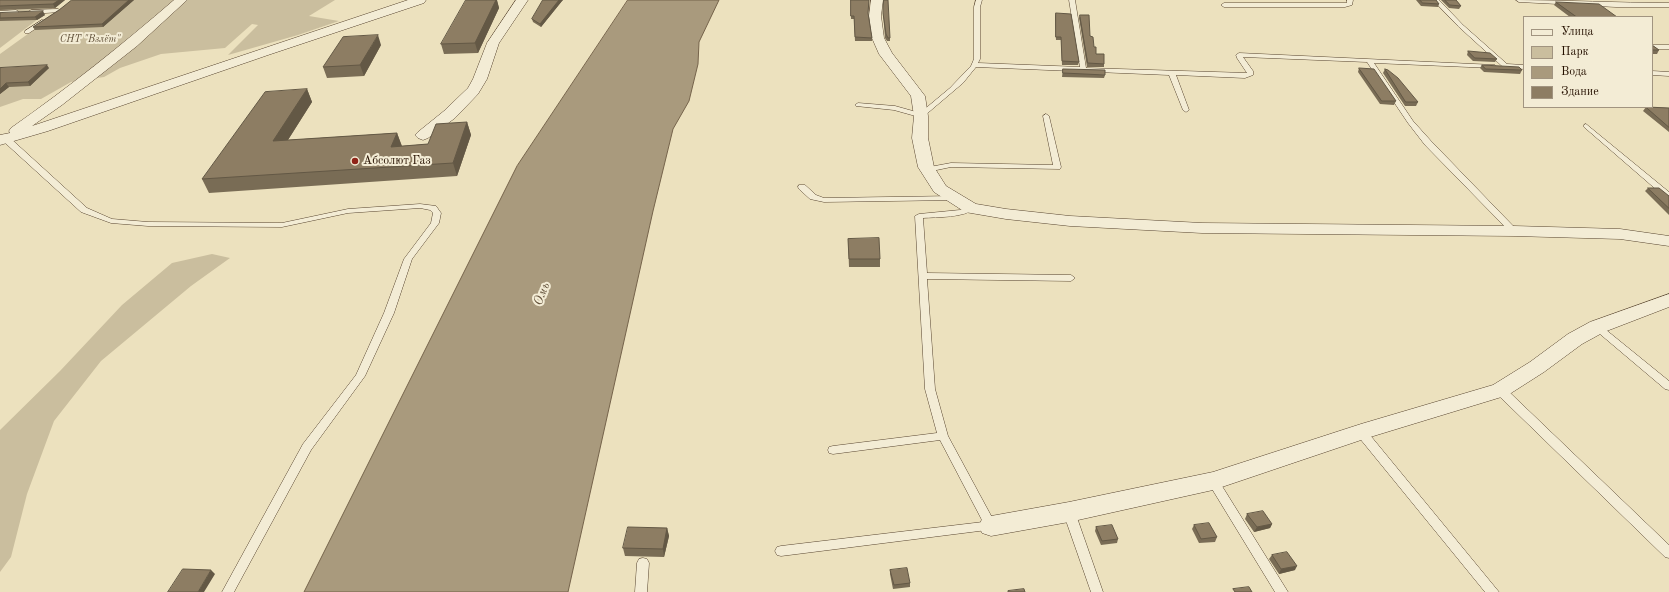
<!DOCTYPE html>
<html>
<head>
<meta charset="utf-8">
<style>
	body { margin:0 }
	#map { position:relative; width:1669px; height:592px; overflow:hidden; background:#ece1be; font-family:"Old Standard TT",serif }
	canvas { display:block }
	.legend { position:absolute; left:1523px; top:16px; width:130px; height:92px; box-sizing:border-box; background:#f3ecd5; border:1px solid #a19480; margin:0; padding:5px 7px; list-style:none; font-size:12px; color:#261100 }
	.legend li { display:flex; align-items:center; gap:8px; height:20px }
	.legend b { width:20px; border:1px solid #a19480 }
</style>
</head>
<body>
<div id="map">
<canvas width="1669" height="592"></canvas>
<ul class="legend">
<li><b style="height:5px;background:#f3ecd5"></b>Улица</li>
<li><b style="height:11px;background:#cabe9e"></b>Парк</li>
<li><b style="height:11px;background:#a99a7d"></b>Вода</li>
<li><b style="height:11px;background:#8d7d63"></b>Здание</li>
</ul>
</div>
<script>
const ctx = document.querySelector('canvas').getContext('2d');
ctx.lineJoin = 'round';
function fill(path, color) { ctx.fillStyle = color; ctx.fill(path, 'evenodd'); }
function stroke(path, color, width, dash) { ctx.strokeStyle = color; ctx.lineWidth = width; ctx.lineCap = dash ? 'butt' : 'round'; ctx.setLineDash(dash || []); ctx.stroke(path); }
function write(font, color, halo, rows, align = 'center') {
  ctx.font = font + ' "Old Standard TT",serif'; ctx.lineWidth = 4; ctx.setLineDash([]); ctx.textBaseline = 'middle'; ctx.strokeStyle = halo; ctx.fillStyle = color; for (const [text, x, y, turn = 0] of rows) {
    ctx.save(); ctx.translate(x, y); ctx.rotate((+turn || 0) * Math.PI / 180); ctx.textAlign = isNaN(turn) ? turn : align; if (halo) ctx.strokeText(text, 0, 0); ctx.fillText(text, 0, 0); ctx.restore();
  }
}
fill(new Path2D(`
	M0 0H63L0 48Z
	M75 0H335L309 16 339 21 298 35 228 55 258 25 252 24 225 48 161 54 120 68 104 77 71 82 41 99H23L0 107V54Z
	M212 254 230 258 191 286 101 361 54 421 27 494 11 557 0 572V430L60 371 122 305 172 263Z`), '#cabe9e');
const water = new Path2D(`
	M628 0H719L699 42 698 64 689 101 673 129 653 211 568 592H304L517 166Z`);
fill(water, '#a99a7d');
stroke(water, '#75634b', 1);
const lane = new Path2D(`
	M976 0H982L980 7V59L978 63 1080 67 1069 0H1075L1086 68 1247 73 1237 58 1236 55 1239 53 1495 65 1496 66 1493 68 1374 63 1413 121 1431 141 1518 231 1514 233H1511L1425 145 1408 123 1367 62 1243 57 1253 71V75L1245 78 1176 75 1189 110 1186 112 1183 110 1169 75 976 67 963 83 923 117H919L894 110 856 106 855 105 858 103 895 106 920 113 950 88 971 66 974 59V7Z
	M1347 0H1353L1352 5 1345 7H1224L1221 5 1224 3H1347Z
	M1433 0H1439L1463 25 1507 64 1524 65V69L1503 67 1459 27Z
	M1516 0C1567 0 1618 3 1669 3V7H1616L1519 2Z
	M58 9 60 10V12L31 14 28 12 31 10Z
	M0 11 16 10 19 12 16 14 0 15Z
	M42 20 47 21 29 33H25V31Z
	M1652 45H1669V49H1652Z
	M1652 71 1669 72V76L1652 75Z
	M1046 114 1049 116 1061 167 1060 169 951 167 927 172 923 170 924 168 951 163 1053 165 1043 116Z
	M1586 124 1669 192V198H1666L1584 127V125Z
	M3 137H9L87 208 112 219 148 222 282 223 348 209 420 204 436 206 441 213 439 223 412 259 394 313 365 376 311 450 234 592H222L303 444 356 375 384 313 404 259 431 223 433 213 430 210 420 208 348 213 282 227 148 226 111 223 81 212 3 141Z
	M799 185H805L816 195 824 198 955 196 959 198 955 200 824 202 810 199 799 189 798 187Z
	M971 206H974L975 208C965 218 937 217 923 218L927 273 1071 275 1075 278 1071 281 927 279 935 389 948 436 995 523 997 526 995 529 781 556 777 555 775 551 777 547 781 546 983 522 940 440 833 454 829 453 828 450 829 447 833 446 937 433 925 389 915 216 919 214 960 210Z
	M1597 324 1600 325 1669 381V390L1665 389 1594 329 1592 327Z
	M1500 386 1504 387 1669 545V558L1665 557 1496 393 1495 390 1496 387Z
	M1361 428 1365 429 1499 592H1485L1357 435 1356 432 1357 429Z
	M1213 477 1217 478 1288 592H1275L1209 484 1207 481 1209 478Z
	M1069 507 1073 509 1075 512 1103 592H1091L1063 512 1065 509Z
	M643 558 647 559 649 563 647 592H635L637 563 639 559Z`);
const street = new Path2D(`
	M174 0H187L137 46 62 105 32 126 408 0H426L424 3 268 55 48 131 0 145V135L10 133 9 131 11 128C68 88 122 45 174 0Z
	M516 0H528L499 43 487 79 478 94 455 118 428 138 423 140 418 138 415 135 418 132 444 111 468 88 473 79 487 43Z
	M871 0H883L881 16 884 38 892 53 925 96 928 116V138L934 167 946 186 976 204 1006 209 1070 216 1202 223 1514 226 1620 229 1669 236V246L1620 239 1514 236 1202 233 1070 226 1006 219 965 212 934 192 918 167 912 138 914 116 911 96 879 54 872 38 869 16Z
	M1669 294V307L1604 332 1582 344 1544 372 1508 395 1367 438 1213 490 1069 522 991 536 982 533 979 526 982 519 991 516 1069 502 1213 472 1361 424 1493 385 1530 362 1568 334 1590 322Z`);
stroke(lane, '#584530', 1);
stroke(street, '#584530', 1);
fill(lane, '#f3ecd5');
fill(street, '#f3ecd5');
fill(new Path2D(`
	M0 0H65L55 8 0 10Z
	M72 0H134L103 27 35 30 33 27 59 10Z
	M543 0H563L562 1 541 27 533 22 532 19Z
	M851 0H869L868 14 872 38V41H855L854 19H851Z
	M1416 0H1436L1439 4 1438 7 1421 6Z
	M1441 0H1456L1461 6 1459 9 1449 8Z
	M497 1 499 8 478 53 444 54 441 44Z
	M1556 2 1617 17H1570L1554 5Z
	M0 13 45 15 37 20 0 21Z
	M883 13 890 38V41H887L885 38Z
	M1056 13 1079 62 1078 65H1062L1061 40H1056L1055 16Z
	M1080 15 1090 36 1096 54 1104 64V67H1087L1079 18Z
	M381 45 364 76 327 78 323 67Z
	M1652 45 1659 50 1657 54H1652Z
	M1468 51 1497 59 1495 62 1473 61 1467 55Z
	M1482 65 1522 70 1520 74 1484 72 1480 68Z
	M0 68H49L30 86 9 87 0 94Z
	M1359 68 1396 101 1394 105 1380 104 1358 72Z
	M1063 69 1105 75 1104 78 1062 77Z
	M1385 69 1418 102 1416 106H1405L1383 73Z
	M307 89 312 102 288 140 397 133 402 146 428 144 467 122 471 135 457 176 209 193 202 179Z
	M1646 107 1669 108V132L1643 111Z
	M1648 188 1669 196V215L1645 191Z
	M848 239 880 259V267H849Z
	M1247 514 1272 524 1270 528 1254 532 1245 519Z
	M1194 525 1217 537 1215 542 1199 543 1192 529Z
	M1096 527 1118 539 1117 543 1101 545 1095 531Z
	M667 528 669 536 664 557 625 556 623 548Z
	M1272 555 1295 570 1279 574 1269 559Z
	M890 570 910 583V587L893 589 890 574Z`), '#796c55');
fill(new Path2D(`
	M59 0H65L55 8 53 4Z
	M129 0H134L103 27 102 24Z
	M491 0H497L499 8 478 53 475 43Z
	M559 0H563L562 1 541 27 540 24Z
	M43 11 45 15 37 20 35 17Z
	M378 35 381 45 364 76 360 65Z
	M47 65 49 68 30 86 28 82Z
	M6 83 9 87 0 94V89Z
	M307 89 312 102 279 154 273 141Z
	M467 122 471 135 457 176 453 163Z
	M397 133 402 147H391Z
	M1272 524 1270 528 1254 532 1257 527Z
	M667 528 669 536 664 557 663 549Z
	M1297 566 1295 570 1279 574 1281 569Z
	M211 570 215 574 204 592H198Z`), '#635845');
const building = new Path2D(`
	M0 0H59L53 4 0 6Z
	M72 0H129L102 24 33 27 59 10Z
	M466 0H496L475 43 441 44Z
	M543 0H559L540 24 532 19Z
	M851 0H869L868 13 872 38 855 37 854 16H851Z
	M884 0H888L890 38H888L886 34 883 13Z
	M1420 0H1436L1439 4 1423 3Z
	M1445 0H1456L1461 6 1450 5Z
	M1556 2 1599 4 1617 17H1577Z
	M43 11 35 17 0 18V13Z
	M1056 13 1071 14 1079 62 1062 61 1061 37H1056Z
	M1080 15H1089L1090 36 1093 37 1094 47H1096V54H1104V64L1088 63Z
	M378 35 360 65 323 67 343 37Z
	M1652 45 1659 50H1652Z
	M1468 51 1490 53 1497 59 1475 58Z
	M47 65 28 82 6 83 0 89V68Z
	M1482 65 1519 67 1522 70 1486 69Z
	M1359 68 1374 69 1396 101H1382Z
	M1063 69 1105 70V75L1063 73Z
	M1385 69 1388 70 1398 78 1418 102H1406Z
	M307 89 273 141 397 133 391 147 428 144 436 124 467 122 453 163 202 179 265 92Z
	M1646 107 1669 108V127Z
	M1648 188H1659L1669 196V208Z
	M879 238 880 259H849L848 239Z
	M1263 511 1272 524 1257 527 1247 514Z
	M1209 523 1217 537 1201 539 1194 525Z
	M1112 525 1118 539 1102 541 1096 527Z
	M628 527 667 528 663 549 623 548Z
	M1287 552 1297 566 1281 569 1272 555Z
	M907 568 910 583 894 585 890 570Z
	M183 569 211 570 198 592H168Z
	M1249 587 1252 592H1235L1233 589Z
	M1024 589 1025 592H1008V591Z`);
fill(building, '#8d7d63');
stroke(building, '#635845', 1);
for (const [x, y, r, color] of [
	[355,161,4,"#8f2418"]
]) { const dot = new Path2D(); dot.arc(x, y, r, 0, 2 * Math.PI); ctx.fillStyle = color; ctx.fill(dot); stroke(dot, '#f3ecd5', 1.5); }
write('italic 10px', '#5f4e37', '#f3ecd5', [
	["СНТ \"Взлёт\"",90,39]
]);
write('12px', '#261100', '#f3ecd5', [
	["Абсолют Газ",363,161]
], 'left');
write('italic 13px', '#614f38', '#f3ecd5', [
	["Омь",542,294,-68]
]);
</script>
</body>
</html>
